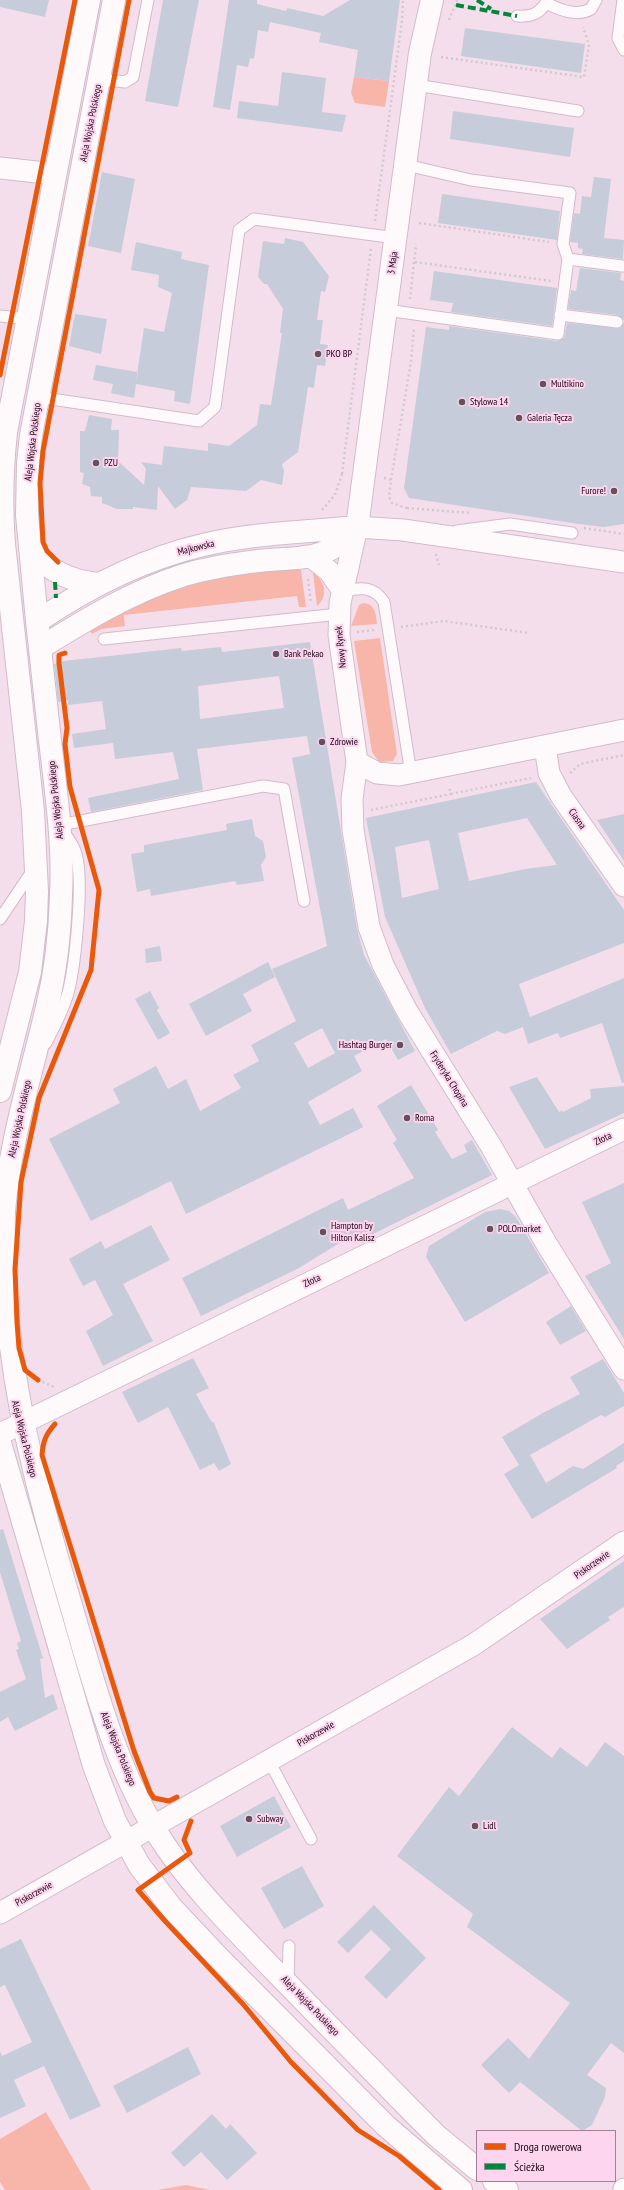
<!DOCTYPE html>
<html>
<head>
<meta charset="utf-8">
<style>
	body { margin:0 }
	#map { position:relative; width:624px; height:2190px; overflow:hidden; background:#f5deec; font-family:"PT Sans Narrow",sans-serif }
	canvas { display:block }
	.legend { position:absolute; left:476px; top:2130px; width:140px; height:52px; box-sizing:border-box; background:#fed5ee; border:1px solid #a28196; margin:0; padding:5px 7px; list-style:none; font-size:12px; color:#190412 }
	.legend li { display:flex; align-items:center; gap:8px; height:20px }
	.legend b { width:20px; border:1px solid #a28196 }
</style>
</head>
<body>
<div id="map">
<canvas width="624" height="2190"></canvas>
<ul class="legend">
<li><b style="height:5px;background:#e8590c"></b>Droga rowerowa</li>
<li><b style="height:5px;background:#00873e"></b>Ścieżka</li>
</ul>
</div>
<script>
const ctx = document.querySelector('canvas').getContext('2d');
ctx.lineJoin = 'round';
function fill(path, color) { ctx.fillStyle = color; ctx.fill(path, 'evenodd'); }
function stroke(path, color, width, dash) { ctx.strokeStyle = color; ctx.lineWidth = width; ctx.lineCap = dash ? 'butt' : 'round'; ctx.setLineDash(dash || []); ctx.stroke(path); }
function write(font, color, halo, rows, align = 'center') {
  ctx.font = font + ' "PT Sans Narrow",sans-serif'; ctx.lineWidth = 4; ctx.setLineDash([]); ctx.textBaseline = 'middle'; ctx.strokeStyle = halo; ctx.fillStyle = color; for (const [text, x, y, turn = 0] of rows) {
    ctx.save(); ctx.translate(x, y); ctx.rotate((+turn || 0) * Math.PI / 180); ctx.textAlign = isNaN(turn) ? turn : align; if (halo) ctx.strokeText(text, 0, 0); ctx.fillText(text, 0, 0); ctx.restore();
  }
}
fill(new Path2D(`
	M354 77 389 81 385 107 355 103 351 93Z
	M295 569 301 570 306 607H299L297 596 124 615 125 626 101 629 92 634 89 630C108 620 126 608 146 599 193 578 243 572 295 569Z
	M313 573C325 580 329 596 317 606Z
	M363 603C375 604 376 613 377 624L351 626 359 605Z
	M380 638 397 754 393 761 379 762 372 752 354 641Z
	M46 2112 91 2190H5L0 2182V2139Z
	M186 2185 210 2190H158Z`), '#f7b6a9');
fill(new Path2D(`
	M0 0H49L45 17 0 7Z
	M163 0H199L178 107 145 101Z
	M229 0H257V4L286 11 287 8 323 16 350 0H400L389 81 354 77 358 50 319 42 321 33 270 22 268 32 258 30 254 59 250 58 248 67 237 65 230 110 213 107Z
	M465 28 585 44 581 73 461 56Z
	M282 72 326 78 322 112 346 115 342 132 237 118 239 101 278 106Z
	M453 111 574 128 570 157 450 139Z
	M102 172 135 179 121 253 88 246Z
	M594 177 611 179 604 238 624 240 623 259 582 254 583 249 578 248V243L570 242 574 213 580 214 582 196 591 197Z
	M442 194 560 211 557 240 438 223Z
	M285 238 303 242 329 276 325 292 321 291 317 320H323L320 344 328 345 325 366 317 365 314 388 308 387 298 452 282 464 284 471 282 485 261 480 246 491 191 487 187 500 175 509 158 486 157 510 133 507V509H117L102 503V497L91 496 90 487 82 484 84 473 80 472V431H85L89 415 112 419 111 430H119L118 461 144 485 146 469 141 462 162 465 164 446 208 451V443L229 446 257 425 260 404 271 405 282 333H280L283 309 267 284H264L258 277 263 241 284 244Z
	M136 242 182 252 181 259 209 265 190 404 174 401 175 391 136 384 134 398 111 393 113 384 93 380 96 365 138 372 136 381 144 328 164 332 172 293 158 287 159 275 131 270Z
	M580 268 621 273 620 280 624 281V524L603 527 579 524 409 498 404 488 426 327 449 330V326L557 341 564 338 567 323 620 328 624 323V320L618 315 568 309 571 290 576 291Z
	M434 271 557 288 552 326 451 312 453 303 430 300Z
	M75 314 107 319 101 354 69 346Z
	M310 642 357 929 364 955 415 1051 398 1060 386 1039 354 1056 362 1071 308 1102 320 1125 353 1108 363 1127 333 1142 186 1214 171 1181 91 1221 49 1139 120 1103 113 1089 156 1066 168 1089 186 1079 200 1111 241 1088 233 1075 259 1061 251 1045 296 1021 272 969 327 946 292 758 310 754 307 736 197 749 203 790 91 812 88 798 179 779 173 752 115 759 113 743 74 748 72 734 106 729 102 701 68 705V700L58 702 54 664 64 661 181 648 182 651 221 647 222 652ZM279 676 284 708 200 719 198 686ZM322 1028 335 1053 308 1068 294 1043Z
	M536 782 624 910V943L519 984 530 1017 624 978V1083H622L602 1023 560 1038 558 1033 528 1044 523 1027 505 1034 497 1031 451 1054 425 1008 385 917 366 818ZM527 818 557 865 525 869 469 881 458 833ZM429 840 439 889 402 898 395 847Z
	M624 814V861L597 820Z
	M252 819 255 836 263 841 266 857 261 865 264 881 237 885 235 881 151 896 150 889 137 892 131 854 144 852V845L227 830 226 824Z
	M160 946 162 961 146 963 145 949Z
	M268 962 275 977 243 994 252 1011 206 1036 189 1004Z
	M150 991 159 1008 157 1010 170 1033 158 1040 135 999Z
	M537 1077 559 1112 562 1110 563 1112 591 1098 590 1089 624 1086V1113L545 1149 509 1087Z
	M411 1085 438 1130 435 1132 452 1159 467 1152 464 1145 472 1140 492 1175 361 1240 359 1237 346 1239 299 1268 201 1316 182 1278 343 1198 348 1210 414 1178 393 1143 397 1140 377 1106Z
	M624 1183V1339L585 1276 611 1263 582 1202Z
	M500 1209 509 1211 516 1217 549 1273 465 1322 426 1257 429 1246 485 1212Z
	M151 1225 170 1260 123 1284 153 1341 103 1366 86 1331 113 1315 95 1280 83 1286 69 1259 101 1241 105 1249Z
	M571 1306 586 1331 560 1345 546 1322Z
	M193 1358 209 1388 196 1394 211 1421 214 1423 231 1464 219 1471 214 1463 200 1470 168 1407 138 1423 122 1392Z
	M603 1359 624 1393V1406L605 1417 601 1415 530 1455 546 1483 573 1466 583 1469 624 1443V1461L616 1466 617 1468 532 1519 504 1474 519 1465 502 1437 541 1414 580 1394 570 1377Z
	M3 1529 43 1658 40 1659 45 1698 53 1694 58 1709 15 1731 8 1717 0 1722V1692L26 1679 16 1650 19 1649 17 1643 21 1641 0 1572V1530Z
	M624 1561V1607L608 1617 610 1620 567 1649 540 1619Z
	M512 1727 552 1758 560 1747 587 1767 605 1742 624 1756V2053L611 2043 587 2075 606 2088 605 2097 592 2125 582 2131 520 2082 509 2093 481 2065 508 2038 529 2059 570 2003 467 1927 473 1914 397 1856 449 1787 459 1796Z
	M274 1796 291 1827 237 1857 220 1826Z
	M302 1866 324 1906 284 1929 261 1888Z
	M374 1905 426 1958 386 1999 364 1977 391 1949 371 1930 348 1953 337 1942Z
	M21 1939 101 2106 70 2120 44 2066 14 2080 26 2106 0 2118V2051L2 2056 32 2042 5 1985 0 1987V1949Z
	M188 2047 201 2074 127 2113 113 2086Z
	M212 2114 226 2129 230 2124 257 2153 227 2180 201 2152 184 2167 171 2153Z`), '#c6ccd9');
const service = new Path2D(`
	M623 0 618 38 624 50
	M546 3C560 10 577 17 591 9L596 0
	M517 16C533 17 540 13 548 0
	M99 79 125 82 133 77 148 0
	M416 85 578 111
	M568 259 622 266
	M386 310 558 334 568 259 563 244 570 193 471 180 406 165
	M560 315 617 322
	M0 316 28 319
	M38 397 199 421 215 407 239 230 254 219 396 238
	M457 531 510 524 572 533
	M343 591C360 588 373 585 384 602L411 774
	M104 639 339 614
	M0 919 33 870
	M46 1043C54 1027 63 1011 68 993 75 966 85 877 75 851 72 842 64 834 60 825L263 786 284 789 304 901
	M269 1761 311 1839
	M288 1983 289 1946`);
const minor = new Path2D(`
	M0 168 55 174
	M311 557 329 571 343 591
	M624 562 403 530 357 527 340 603 339 635 357 762 352 799 353 830 369 927 383 965 407 1011 491 1146 546 1243 624 1369
	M545 746 549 773 561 796 624 886
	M357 762 377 773 399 775 624 730
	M0 1434 624 1129
	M0 1913 473 1645 624 1542
	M624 2190V2189`);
const tertiary = new Path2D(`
	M357 527 420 53 432 0
	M30 546C47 571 69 581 99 584
	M38 621C88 587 143 559 203 545 253 533 306 532 357 527
	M40 648C87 619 131 592 184 575 208 568 233 564 258 561 302 556 325 564 357 527`);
const secondary = new Path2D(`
	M114 0 31 435 28 463 27 515C33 584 40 653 48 722 54 780 64 837 61 895 60 933 56 970 47 1007 31 1075 10 1141 4 1211 0 1350 31 1470 70 1602 94 1684 116 1772 164 1844 195 1890 234 1928 272 1968 319 2016 365 2063 412 2111L437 2136 477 2169
	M0 1091 30 972 36 921 37 891 33 811 4 544C1 506 2 470 6 432L89 0
	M0 1443 94 1766 115 1821 139 1865 171 1907 218 1957 386 2126 461 2190
	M494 2181 507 2190`);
stroke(service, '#d2bbc9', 13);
stroke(minor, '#d2bbc9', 23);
stroke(tertiary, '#d2bbc9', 24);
stroke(secondary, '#d2bbc9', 24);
stroke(new Path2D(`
	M449 20 457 0
	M441 57 584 77 589 45 583 27
	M375 221 402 21 403 0
	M419 223 549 242
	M415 262 551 281
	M410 299 416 244
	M342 474 371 248
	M384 478 391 480 389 497 392 503 407 508V509
	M391 480 411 362 414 327
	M407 508 470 513
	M322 510 335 495 342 474
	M584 528 624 534
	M436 554 439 565
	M308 579 311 604
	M401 627 444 621 529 633
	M357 632 374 630
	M570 773 580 764 624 755
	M451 794 531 778
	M371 810 451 794 449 787
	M38 1380 54 1387`), '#d0c9cd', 2.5, [2, 3]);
stroke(service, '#fefafc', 11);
stroke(minor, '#fefafc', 21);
stroke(tertiary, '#fefafc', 22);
stroke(secondary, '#fefafc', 22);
stroke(new Path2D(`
	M477 0 491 9
	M456 5 517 16
	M55 582 56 598`), '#00873e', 4, [8, 4]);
stroke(new Path2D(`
	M0 375 75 0
	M58 562 47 551 43 542 40 483 43 451 129 0
	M38 1380 25 1370 19 1348 17 1322 15 1269 21 1182 39 1098 91 970 99 890 70 787 65 744 67 728 59 663V655L65 653
	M55 1424C46 1434 43 1441 42 1455L134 1751 150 1792 154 1798 169 1801 177 1797
	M191 1821 184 1840 190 1853 138 1890 165 1921 243 2004 291 2062 358 2130 399 2156 439 2190`), '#e8590c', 5);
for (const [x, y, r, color] of [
	[318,354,4,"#66505e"],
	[543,384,4,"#66505e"],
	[462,402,4,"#66505e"],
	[519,418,4,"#66505e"],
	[96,463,4,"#66505e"],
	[614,491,4,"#66505e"],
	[276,654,4,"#66505e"],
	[322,742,4,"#66505e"],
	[400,1045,4,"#66505e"],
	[407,1118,4,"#66505e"],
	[490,1229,4,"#66505e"],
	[323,1232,4,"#66505e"],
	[249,1819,4,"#66505e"],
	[475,1826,4,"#66505e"]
]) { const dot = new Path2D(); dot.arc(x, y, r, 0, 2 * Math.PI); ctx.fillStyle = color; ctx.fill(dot); stroke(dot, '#fed5ee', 1.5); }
write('10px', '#190412', '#fed5ee', [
	["Aleja Wojska Polskiego",91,123,-79],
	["3 Maja",393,263,-82],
	["Aleja Wojska Polskiego",33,442,-83],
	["Majkowska",196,548,-14],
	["Nowy Rynek",341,647,-96],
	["Aleja Wojska Polskiego",56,800,-96],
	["Ciasna",577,819,55],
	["Fryderyka Chopina",449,1079,58],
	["Aleja Wojska Polskiego",20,1119,-78],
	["Złota",603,1139,-26],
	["Złota",312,1281,-26],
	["Aleja Wojska Polskiego",24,1439,76],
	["Piskorzewie",592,1565,-35],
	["Piskorzewie",316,1734,-30],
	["Aleja Wojska Polskiego",118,1749,68],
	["Piskorzewie",34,1894,-29],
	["Aleja Wojska Polskiego",310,2006,46]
]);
write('10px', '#190412', '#fed5ee', [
	["PKO BP",326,354],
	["Multikino",551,384],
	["Stylowa 14",470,402],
	["Galeria Tęcza",527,418],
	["PZU",104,463],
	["Furore!",606,491,"right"],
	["Bank Pekao",284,654],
	["Zdrowie",330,742],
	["Hashtag Burger",392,1045,"right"],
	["Roma",415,1118],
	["Hampton by",331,1226],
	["Hilton Kalisz",331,1238],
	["POLOmarket",498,1229],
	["Subway",257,1819],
	["Lidl",483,1826]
], 'left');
</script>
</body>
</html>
